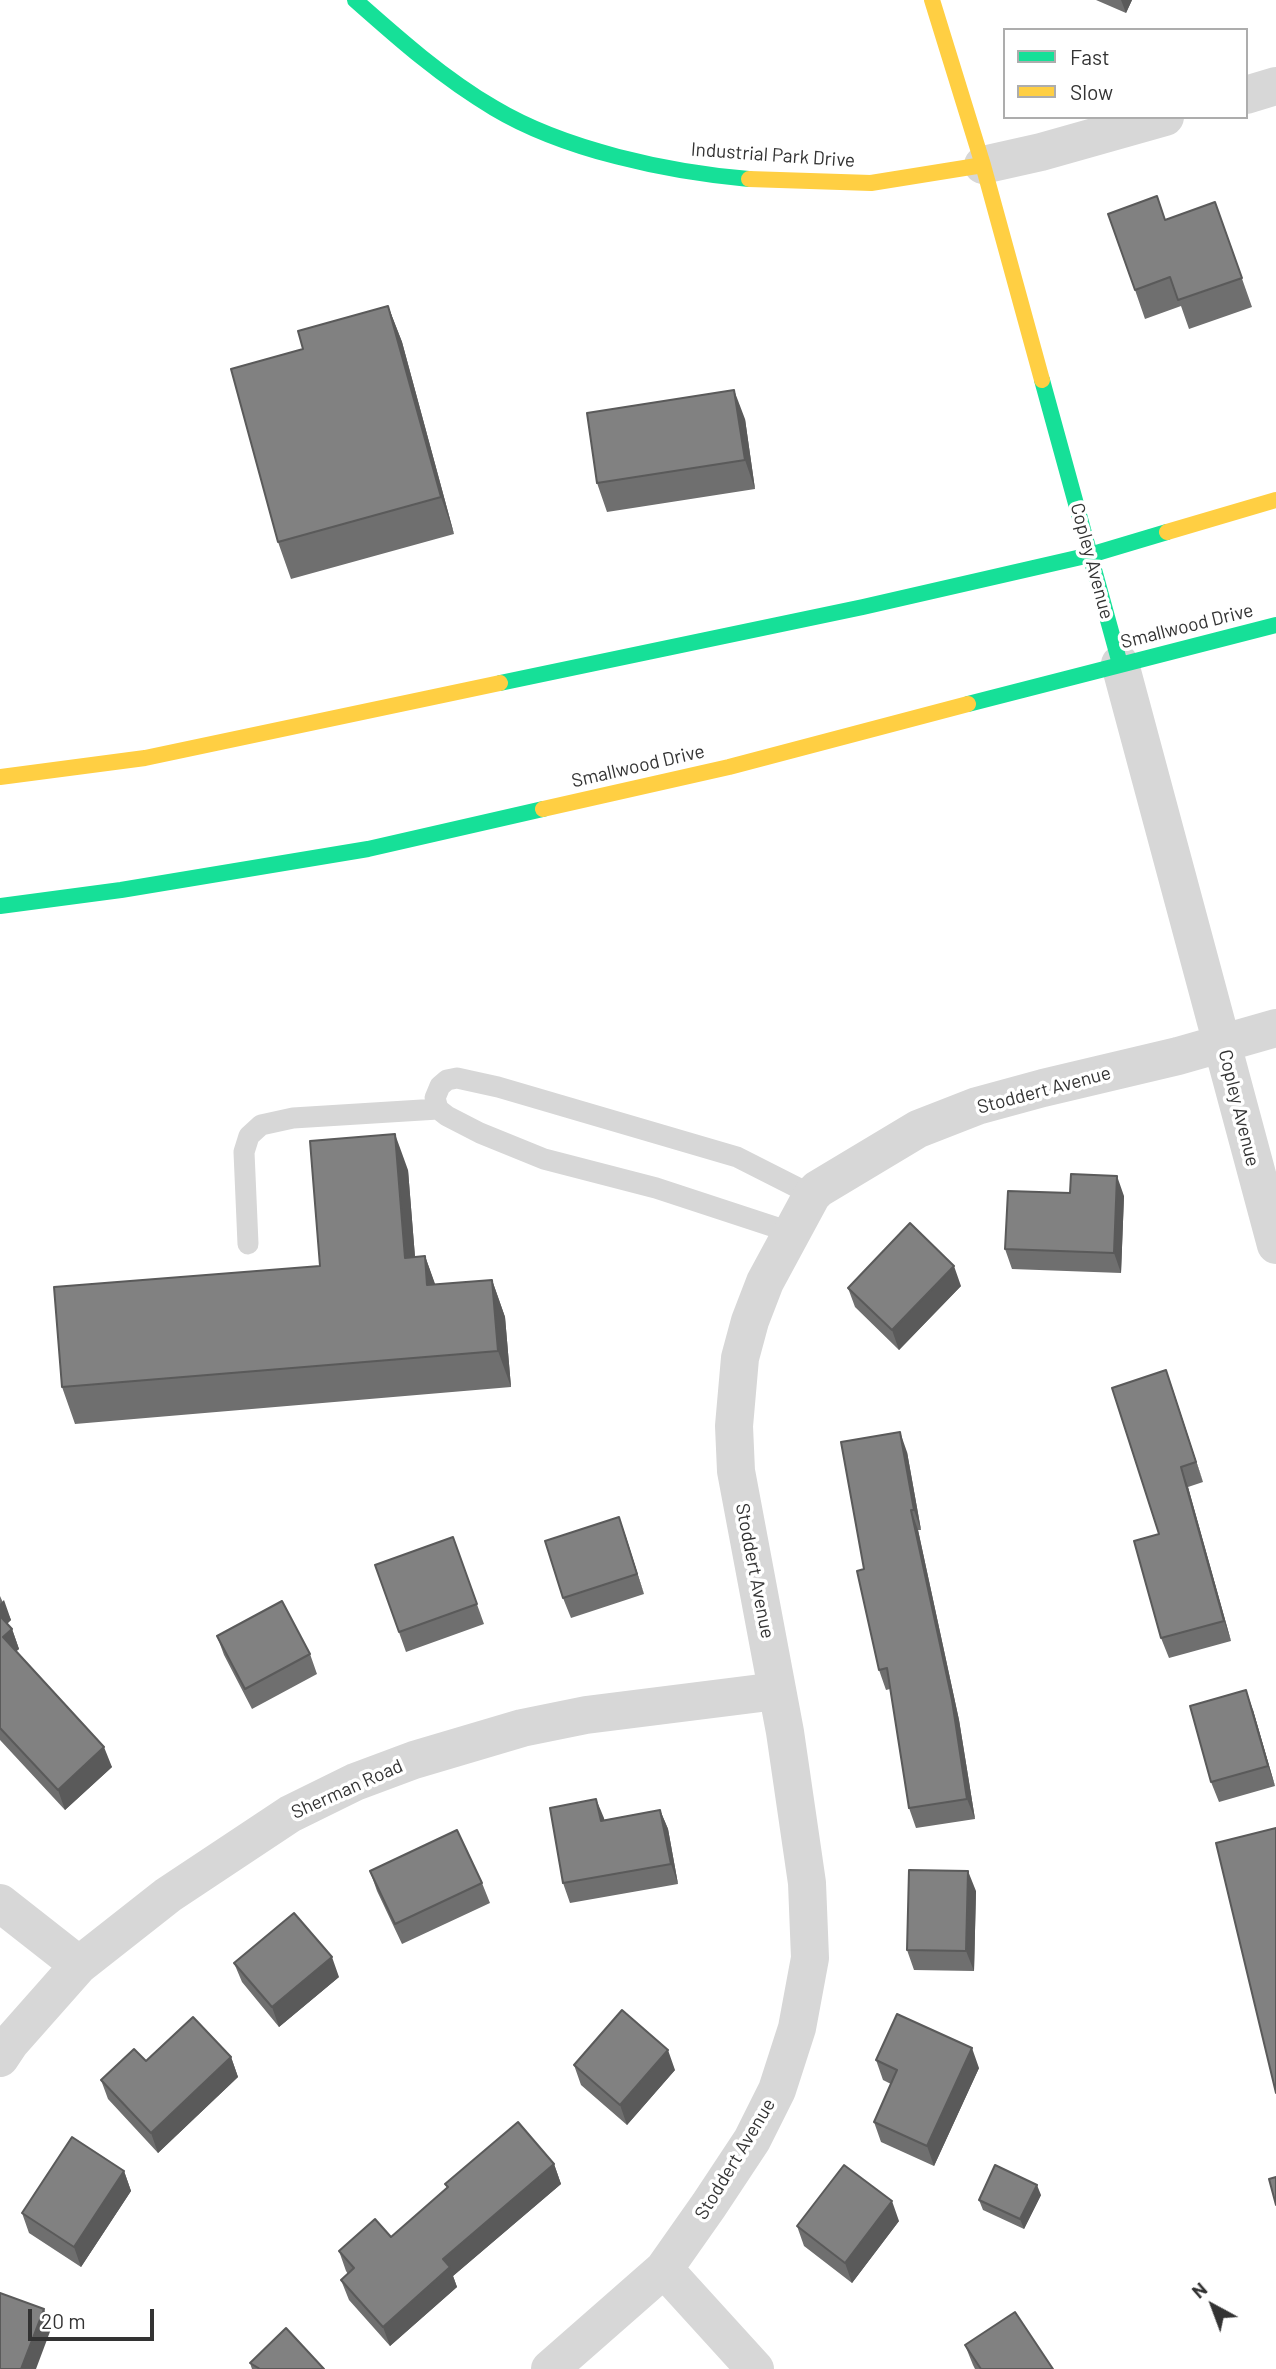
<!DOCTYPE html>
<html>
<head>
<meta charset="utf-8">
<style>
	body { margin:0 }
	#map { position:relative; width:1276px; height:2369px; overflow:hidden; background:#fff; font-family:Barlow,sans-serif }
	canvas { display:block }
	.legend { position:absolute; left:1003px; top:28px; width:245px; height:91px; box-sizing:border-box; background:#fff; border:2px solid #adadad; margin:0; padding:9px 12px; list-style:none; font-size:21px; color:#333 }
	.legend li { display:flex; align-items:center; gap:14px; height:35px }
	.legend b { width:35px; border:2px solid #adadad }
	.north { position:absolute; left:1178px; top:2271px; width:70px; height:70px; -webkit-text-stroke:5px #fff; paint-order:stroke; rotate:319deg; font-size:19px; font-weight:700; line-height:28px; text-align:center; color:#333 }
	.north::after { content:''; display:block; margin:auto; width:24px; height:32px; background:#333; clip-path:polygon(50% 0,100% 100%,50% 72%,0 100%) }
	.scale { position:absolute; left:28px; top:2309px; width:126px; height:32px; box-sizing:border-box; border:4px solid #333; border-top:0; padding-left:9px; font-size:21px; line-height:24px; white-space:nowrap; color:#333; -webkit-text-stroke:5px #fff; paint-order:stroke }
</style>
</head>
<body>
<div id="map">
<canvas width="1276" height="2369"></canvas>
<ul class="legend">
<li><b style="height:9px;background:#16e098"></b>Fast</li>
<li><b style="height:9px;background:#ffcf43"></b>Slow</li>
</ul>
<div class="north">N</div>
<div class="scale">20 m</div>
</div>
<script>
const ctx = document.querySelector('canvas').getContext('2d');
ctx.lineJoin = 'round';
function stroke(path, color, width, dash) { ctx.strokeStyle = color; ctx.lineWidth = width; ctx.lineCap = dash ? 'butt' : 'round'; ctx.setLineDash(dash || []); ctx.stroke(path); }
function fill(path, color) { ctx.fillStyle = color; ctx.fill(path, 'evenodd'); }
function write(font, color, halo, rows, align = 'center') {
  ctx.font = font + ' Barlow,sans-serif'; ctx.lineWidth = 7; ctx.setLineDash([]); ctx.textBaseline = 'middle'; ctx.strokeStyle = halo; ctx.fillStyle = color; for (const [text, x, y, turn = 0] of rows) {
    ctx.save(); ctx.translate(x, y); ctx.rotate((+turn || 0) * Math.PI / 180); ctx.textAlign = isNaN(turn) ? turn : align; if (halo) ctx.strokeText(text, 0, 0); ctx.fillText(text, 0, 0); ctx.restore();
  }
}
stroke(new Path2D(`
	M793 1233 656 1188 544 1159 480 1133 447 1116 438 1109 435 1098 440 1086 447 1080 457 1078 498 1087 737 1157 812 1195
	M248 1244 244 1152 249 1136 261 1125 293 1118 438 1109`), '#d7d7d7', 21);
stroke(new Path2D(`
	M1246 95 1276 86
	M983 165 1041 152 1165 117
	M1120 664 1276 1245
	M0 1903 79 1965
	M0 2058 10 2043 79 1965 168 1895 290 1814 355 1782 414 1760 522 1728 586 1715 777 1691
	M664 2269 755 2369
	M550 2369 664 2269 709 2205 752 2140 777 2090 797 2028 810 1958 807 1883 785 1732 736 1471 734 1426 740 1358 750 1321 765 1282 812 1195 818 1189 918 1129 977 1106 1043 1088 1178 1056 1276 1028`), '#d7d7d7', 38);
stroke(new Path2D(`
	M355 0C399 39 443 78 494 108 564 150 668 172 749 179
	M1042 380 1120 664
	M500 683 863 607 1090 555 1167 532
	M968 704 1276 625
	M0 906 121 890 368 849 543 809`), '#16e098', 16);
stroke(new Path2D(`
	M932 0 983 165 1042 380
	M749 179 871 183 983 165
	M1167 532 1276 500
	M0 777 145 758 500 683
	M543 809 729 767 968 704`), '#ffcf43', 16);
fill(new Path2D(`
	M1096 0H1132L1126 13Z
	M1215 202 1252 307 1189 329 1181 306 1145 319 1135 290 1166 220Z
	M388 306 402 342 454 534 291 579 278 542 303 349Z
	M745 419 755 489 607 512 597 483Z
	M408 1170 415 1257 425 1256 435 1285 492 1280 505 1317 511 1387 75 1424 62 1387 320 1266Z
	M1124 1196 1121 1273 1012 1269 1005 1249Z
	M961 1286 899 1350 855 1307 848 1288Z
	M1166 1370 1203 1482 1188 1487 1231 1641 1169 1658 1161 1638 1159 1534Z
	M907 1452 921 1530H918L959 1720 975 1819 916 1828 909 1808 890 1689 886 1690 879 1670 864 1569Z
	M619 1517 644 1594 571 1618 563 1598Z
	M453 1537 484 1624 406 1652 375 1565Z
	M0 1596 11 1620 7 1624 12 1629 19 1649 16 1651 112 1767 65 1810 0 1740Z
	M217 1636 310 1654 317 1674 252 1709 224 1655Z
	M1253 1710 1275 1786 1219 1802 1211 1782Z
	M660 1810 668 1829 678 1884 570 1903 563 1883 604 1820Z
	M370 1871 482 1883 490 1903 402 1944 377 1891Z
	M976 1891 974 1971 914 1970 907 1950Z
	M234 1963 339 1977 279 2027 242 1982Z
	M231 2057 238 2077 158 2153 108 2099 101 2080 146 2061Z
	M876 2060 979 2068 934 2166 881 2142 874 2122 891 2084 883 2080Z
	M574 2065 675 2070 627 2125 581 2085Z
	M554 2164 561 2184 453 2276 457 2287 390 2346 349 2300 341 2280 348 2274 346 2271 339 2251 391 2237 447 2188 445 2184Z
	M124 2171 131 2191 81 2267 29 2233 22 2213Z
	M1041 2195 1024 2229 983 2210 979 2200Z
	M899 2221 852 2283 804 2246 797 2226Z
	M965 2345 1053 2369H975L973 2365Z
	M250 2363 324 2369H252Z`), '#6f6f6f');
fill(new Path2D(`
	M1121 0H1132L1126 13Z
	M388 306 402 342 454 534 441 497Z
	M734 390 745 419 755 489 745 460Z
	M395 1134 408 1170 418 1294 405 1258Z
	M1117 1176 1124 1196 1121 1273 1114 1253Z
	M425 1256 438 1292 427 1285Z
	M954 1266 961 1286 899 1350 892 1330Z
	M492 1280 505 1317 511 1387 498 1351Z
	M1166 1370 1173 1390 1203 1482 1196 1462Z
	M900 1432 907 1452 921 1530 914 1510Z
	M1181 1467 1188 1487 1231 1641 1224 1621Z
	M911 1510 918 1530 959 1720 975 1819 967 1799Z
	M619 1517 626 1537 644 1594 637 1574Z
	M4 1600 11 1620 1 1629 0 1626V1604Z
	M12 1629 19 1649 10 1657 3 1637Z
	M1246 1690 1253 1710 1275 1786 1268 1766Z
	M104 1747 112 1767 65 1810 58 1790Z
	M596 1799 604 1818 608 1841 601 1821Z
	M660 1810 668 1829 678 1884 671 1864Z
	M968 1871 976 1891 974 1971 966 1951Z
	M332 1957 339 1977 279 2027 272 2007Z
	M972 2048 979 2068 934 2166 927 2146Z
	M668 2050 675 2070 627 2125 620 2105Z
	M231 2057 238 2077 158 2153 151 2133Z
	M554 2164 561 2184 453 2276 457 2287 390 2346 383 2327 443 2259Z
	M124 2171 131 2191 81 2267 74 2247Z
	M1037 2185 1041 2195 1024 2229 1020 2219Z
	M892 2201 899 2221 852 2283 845 2263Z
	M44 2309 51 2329 36 2369H21Z`), '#5a5a5a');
const building = new Path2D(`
	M1157 196 1165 220 1215 202 1242 278 1178 300 1170 277 1135 290 1108 214Z
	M388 306 441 497 278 542 231 369 303 349 298 331Z
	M734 390 745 460 597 483 587 413Z
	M395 1134 405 1258 425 1256 427 1285 492 1280 498 1351 62 1387 54 1287 320 1266 310 1141Z
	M1071 1174 1117 1176 1114 1253 1005 1249 1008 1191 1070 1193Z
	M910 1223 954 1266 892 1330 848 1288Z
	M1166 1370 1196 1462 1181 1467 1224 1621 1161 1638 1134 1541 1159 1534 1112 1388Z
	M900 1432 914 1510H911L952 1700 967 1799 909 1808 887 1668 879 1670 857 1571 864 1569 841 1442Z
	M619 1517 637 1574 563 1598 545 1541Z
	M453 1537 477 1604 399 1632 375 1565Z
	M282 1601 310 1654 245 1689 217 1636Z
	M0 1616 12 1629 3 1637 104 1747 58 1790 0 1728Z
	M1246 1690 1268 1766 1211 1782 1190 1706Z
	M596 1799 601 1821 660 1810 671 1864 563 1883 550 1808Z
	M1276 1828V2093L1216 1843Z
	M457 1830 482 1883 395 1924 370 1871Z
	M909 1870 968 1871 966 1951 907 1950Z
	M294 1913 332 1957 272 2007 234 1963Z
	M622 2010 668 2050 620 2105 574 2065Z
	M897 2014 972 2048 927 2146 874 2122 897 2070 876 2060Z
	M193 2017 231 2057 151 2133 101 2080 134 2049 146 2061Z
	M518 2122 554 2164 443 2259 450 2267 383 2327 341 2280 354 2268 339 2251 375 2219 391 2237 448 2187 445 2184Z
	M72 2137 124 2171 74 2247 22 2213Z
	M844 2165 892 2201 845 2263 797 2226Z
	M995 2165 1037 2185 1020 2219 979 2200Z
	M1276 2177V2205L1269 2179Z
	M0 2293 44 2309 21 2369H0Z
	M1015 2312 1053 2369H981L965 2345Z
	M286 2328 324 2369H260L250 2363Z`);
fill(building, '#818181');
stroke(building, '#5a5a5a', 2);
write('19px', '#333', '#fff', [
	["Industrial Park Drive",773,155,4],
	["Copley Avenue",1092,561,75],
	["Smallwood Drive",1187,626,-14],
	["Smallwood Drive",638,766,-13],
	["Stoddert Avenue",1044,1090,-15],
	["Copley Avenue",1239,1108,76],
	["Stoddert Avenue",755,1571,79],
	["Sherman Road",347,1789,-24],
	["Stoddert Avenue",735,2159,-59]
]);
</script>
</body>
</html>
